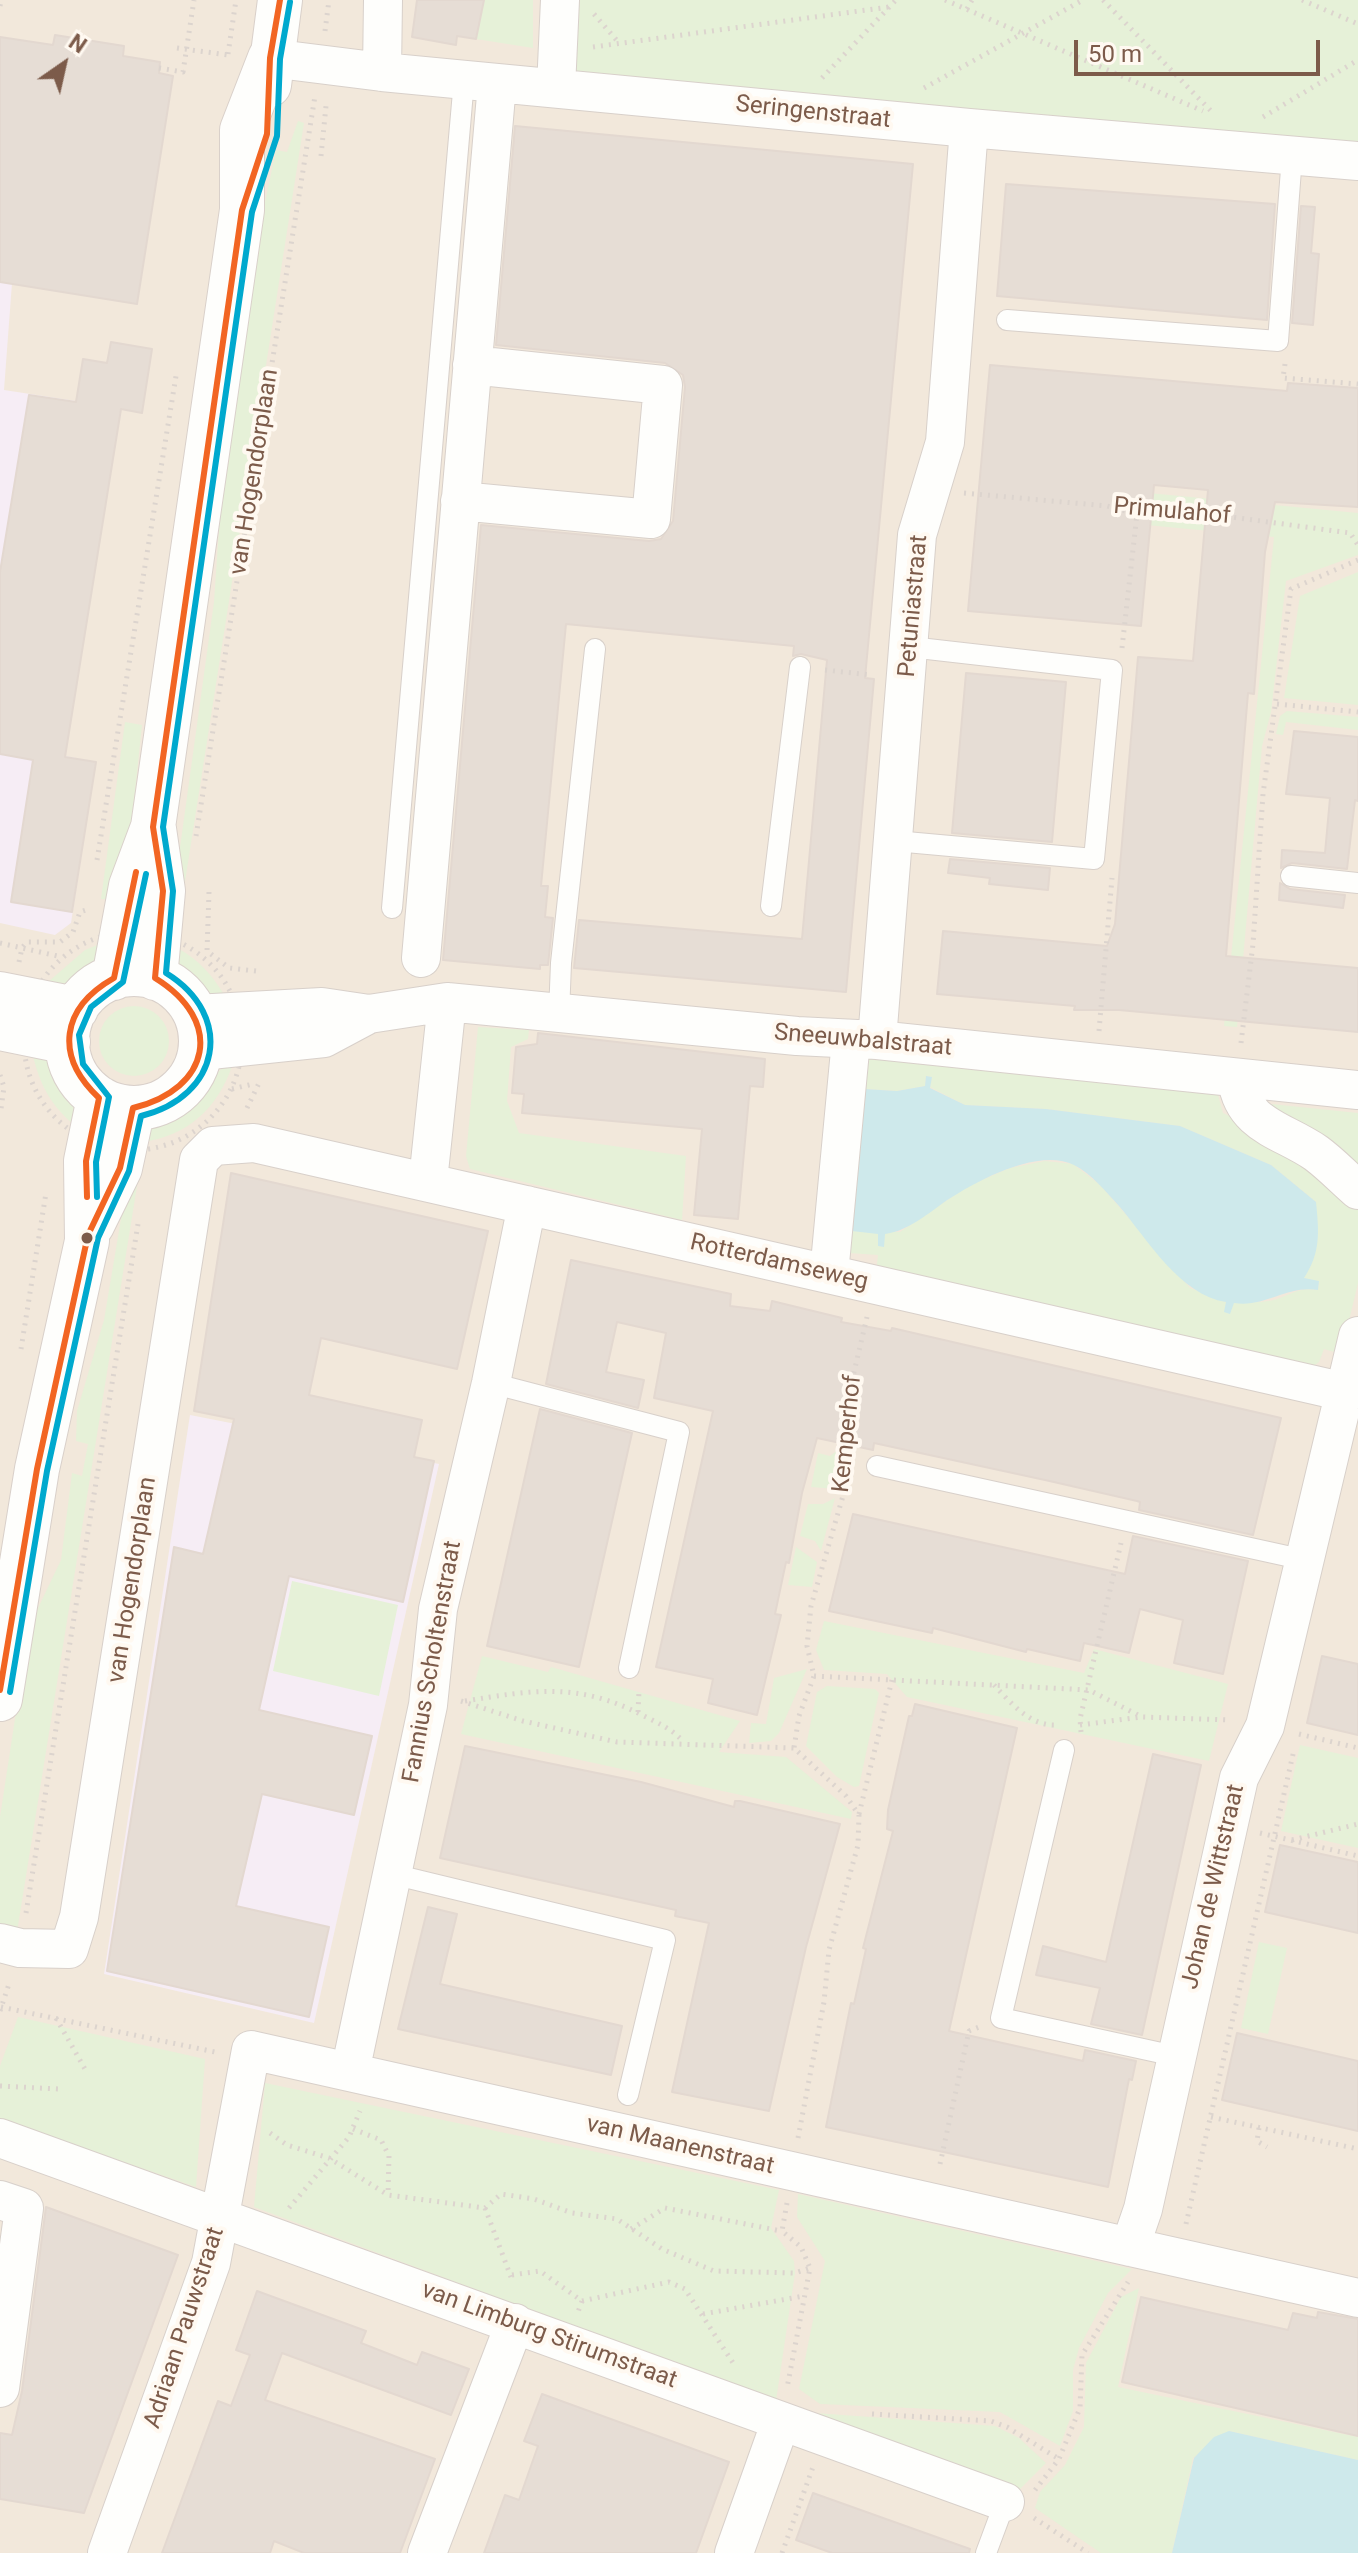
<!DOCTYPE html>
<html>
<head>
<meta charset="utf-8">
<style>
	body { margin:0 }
	#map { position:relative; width:1358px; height:2553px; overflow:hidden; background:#f9f5ee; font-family:Roboto,sans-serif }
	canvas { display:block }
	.north { position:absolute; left:24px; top:24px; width:80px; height:80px; -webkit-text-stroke:6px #fff9f1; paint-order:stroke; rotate:34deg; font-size:22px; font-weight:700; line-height:32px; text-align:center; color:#7c5b4a }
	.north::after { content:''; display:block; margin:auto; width:28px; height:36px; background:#7c5b4a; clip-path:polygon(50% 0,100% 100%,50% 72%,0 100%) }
	.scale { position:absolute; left:1074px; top:40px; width:246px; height:36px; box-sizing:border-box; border:4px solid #7c5b4a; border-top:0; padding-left:10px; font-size:24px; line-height:28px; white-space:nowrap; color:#7c5b4a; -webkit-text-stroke:6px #fff9f1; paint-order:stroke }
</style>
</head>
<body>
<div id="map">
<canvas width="1358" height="2553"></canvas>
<div class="north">N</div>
<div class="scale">50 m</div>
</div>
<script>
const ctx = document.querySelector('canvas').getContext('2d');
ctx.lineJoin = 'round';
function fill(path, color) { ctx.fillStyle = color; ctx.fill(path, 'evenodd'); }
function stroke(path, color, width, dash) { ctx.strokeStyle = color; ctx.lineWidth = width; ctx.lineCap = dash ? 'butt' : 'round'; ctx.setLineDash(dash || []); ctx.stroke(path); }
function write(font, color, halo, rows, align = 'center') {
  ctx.font = font + ' Roboto,sans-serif'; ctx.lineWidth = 8; ctx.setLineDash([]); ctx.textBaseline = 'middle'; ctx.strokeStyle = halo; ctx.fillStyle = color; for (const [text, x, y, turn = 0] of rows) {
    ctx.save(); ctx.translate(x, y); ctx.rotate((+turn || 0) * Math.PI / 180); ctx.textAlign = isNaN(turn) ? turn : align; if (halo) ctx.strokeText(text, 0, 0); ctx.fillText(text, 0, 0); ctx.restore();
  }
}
fill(new Path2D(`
	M0 0H1358V2487L1217 2553H0Z`), '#f2e8db');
fill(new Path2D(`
	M0 282 12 283 4 390 102 405 115 443 65 756 96 762 71 923 55 935 0 923Z
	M190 1415 439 1464 314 2023 104 1974Z`), '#f6edf5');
fill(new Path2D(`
	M482 0H533V48L476 39Z
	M571 0H1358V145L578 78 568 69Z
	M298 121 304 123 181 907 172 905 214 602 220 514 260 226 276 150 287 152Z
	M981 477 1358 513V555L1286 581 1271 712 1262 746 1237 1027 1224 1026 1274 537 976 509Z
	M1358 572V705L1284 698 1300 596Z
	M1287 711 1358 717V730L1286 722 1283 735 1276 734 1280 716Z
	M125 722 142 725 131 830 117 900 101 899Z
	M107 941C99 972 81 989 48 982L85 950Z
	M179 949C200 961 212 975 225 996L220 1001C194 991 184 978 173 953Z
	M99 1041a35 35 0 1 1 70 0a35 35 0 1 1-70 0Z
	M478 1027 529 1030 528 1039 511 1047 507 1101 519 1133 686 1156 682 1220 470 1169 466 1156Z
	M38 1050C61 1070 71 1093 78 1122L72 1123C49 1103 39 1082 32 1052Z
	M865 1055 1218 1095 1223 1113 1283 1142 1358 1207V1283L1341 1354 1324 1349 1319 1362 1312 1367 876 1272 878 1255 849 1253 852 1231 900 1232 968 1186 1010 1168 1045 1161 1073 1164 1100 1185 1190 1288 1226 1302 1225 1312 1233 1302C1246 1302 1262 1303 1274 1300 1291 1295 1298 1287 1318 1290L1319 1282 1304 1278 1316 1202 1271 1165 1180 1126 1046 1109 965 1105 930 1087 932 1077 926 1076 925 1086 897 1091 864 1089Z
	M227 1064 232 1066C218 1108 187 1136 143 1142L150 1125 178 1108Z
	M1262 1103 1358 1113V1175Z
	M127 1183 137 1186 16 1938 0 1932V1817L29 1627 61 1560 72 1473 82 1476 88 1444 76 1441 77 1411 104 1320Z
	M839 1449 836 1489 811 1487 818 1453 830 1456Z
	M835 1498 821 1551 815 1541 800 1536 808 1504H823Z
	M796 1547 817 1562 812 1587 788 1585Z
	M292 1581 398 1605 379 1696 273 1671Z
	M824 1621 1084 1673 1094 1649 1228 1684 1209 1761 907 1697 887 1674 824 1670 816 1650Z
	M482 1656 548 1672 551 1667 740 1721 719 1752 786 1757 852 1812 851 1819 461 1734Z
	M807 1669 779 1733 771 1741 749 1743 751 1723 766 1724 774 1678Z
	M827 1686 875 1689 879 1693 859 1786 854 1787 837 1777 806 1746 817 1692Z
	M1300 1745 1358 1758V1848L1281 1831Z
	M1259 1942 1287 1948 1268 2034 1241 2028Z
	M18 2017 205 2059 196 2187 0 2119V2066Z
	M265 2083 779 2190 771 2228 794 2261 795 2273 776 2401 254 2207Z
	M798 2194 1132 2269 1108 2293 1079 2348 1073 2370V2411L1060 2446 1000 2412 820 2404 799 2389 825 2261 797 2217Z
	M1139 2288 1118 2387 1358 2437V2460L1229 2431 1193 2458 1172 2553H1101L1035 2508 1040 2492 1065 2465 1084 2427 1086 2363 1121 2297Z
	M815 2413 995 2426 1019 2438 1046 2463 1018 2491 808 2418Z`), '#e6f1d8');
fill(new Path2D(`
	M926 1076 932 1077 930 1088 965 1105 1046 1109 1180 1126 1271 1165 1316 1202C1319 1232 1321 1252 1304 1278L1319 1281 1318 1290C1287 1285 1265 1308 1234 1303L1230 1314 1224 1312 1226 1302C1180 1295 1148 1240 1119 1206 1106 1192 1092 1174 1074 1165 1037 1147 973 1183 943 1203 925 1216 907 1231 885 1234L884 1247 878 1246V1234L852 1231 864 1089 897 1091 925 1086Z
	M1229 2431 1358 2460V2553H1172L1194 2458 1214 2437Z`), '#cee9eb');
const building = new Path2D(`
	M417 0H484L476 39 457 36 456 45 412 37Z
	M55 35 124 46 123 56 160 62 159 73 173 76 137 304 0 282V37L53 45Z
	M515 126 913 164 865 678 874 679 846 992 574 968 579 920 802 939 827 660 801 654 793 656 794 646 566 624 541 886H548L545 917 553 918 548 965H540V969L443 960 481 525 649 541 661 539 673 521 685 387 683 375 665 363 496 345Z
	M1006 184 1275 204 1267 320 997 296Z
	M1301 206 1315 207 1311 253 1319 254 1313 325 1292 323Z
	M111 342 152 349 142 413 121 409 65 757 96 762 72 912 11 902 33 760 0 754V572L29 395 76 402 83 359 107 363Z
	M990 365 1287 391 1288 383 1358 388V507L1275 502 1265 552 1254 694 1248 693 1226 956 1358 968V1032L1119 1010H1074L1075 1006 937 994 943 931 1107 946 1115 924 1138 657 1193 661 1208 490 1154 485 1141 626 968 611Z
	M966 673 1066 682 1052 842 952 833Z
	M1294 731 1358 737V801L1355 800 1347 869 1292 863 1281 868 1282 850 1325 853 1330 798 1286 794Z
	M950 859 1050 868 1048 890 989 884 990 878 948 873Z
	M1280 883 1290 889 1345 895 1343 908 1279 900Z
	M538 1033 765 1059 763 1087 750 1086 738 1219 694 1215 702 1129 522 1113 524 1094 512 1093 516 1047 537 1044Z
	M231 1173 488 1231 457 1369 321 1338 309 1395 422 1420 414 1457 434 1461 403 1602 289 1576 259 1710 372 1736 354 1815 262 1794 236 1906 329 1927 309 2017 107 1971 174 1547 203 1554 234 1419 194 1411Z
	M571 1260 731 1294 730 1306 770 1311 772 1301 842 1318 841 1322 891 1331 892 1328 1281 1418 1253 1535 1139 1510 1140 1502 1137 1501 1045 1480 874 1443 873 1450 817 1438 802 1493 789 1563 786 1562 775 1614 781 1615 757 1715 708 1703 713 1679 656 1667 713 1411 654 1398 666 1333 617 1322 606 1372 644 1380 638 1408 546 1384Z
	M540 1409 632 1433 579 1667 487 1646Z
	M853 1514 1125 1574 1133 1536 1248 1561 1223 1674 1174 1663 1183 1620 1140 1609 1129 1653 1084 1643 1080 1661 1027 1649 1026 1652 933 1628 932 1633 829 1611Z
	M1322 1656 1358 1664V1735L1307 1723Z
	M915 1704 1017 1728 949 2031 1083 2061 1085 2050 1136 2061 1132 2080 1129 2079 1108 2187 826 2127 851 2003 854 2004 866 1949 863 1948 893 1831 887 1829 888 1810 909 1716H912Z
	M465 1746 641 1782 734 1807 735 1801H740L840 1824 806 1947 769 2111 672 2092 709 1923 675 1916 676 1910 440 1858Z
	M1153 1754 1201 1765 1142 2035 1091 2024 1100 1988 1036 1975 1043 1946 1106 1962Z
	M1280 1845 1358 1862V1933L1265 1912Z
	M428 1907 457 1914 440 1984 622 2026 611 2075 398 2029Z
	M1237 2033 1358 2061V2131L1222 2100Z
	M46 2207 178 2255 84 2513 0 2499V2433L12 2435 22 2391Z
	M257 2291 366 2331 361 2343 417 2365 422 2352 469 2369 451 2415 282 2353 265 2400 435 2459 400 2553H304L274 2541 270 2553H162L218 2401 231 2406 250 2355 236 2350Z
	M1141 2297 1288 2330 1293 2313 1317 2318 1318 2312 1358 2319V2436L1122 2382Z
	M542 2394 729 2462 696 2553H484L505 2495 519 2500 538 2446 524 2441Z
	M813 2493 970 2549 969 2553H832L796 2540Z`);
fill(building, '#e6ddd5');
stroke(building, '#e3d8d0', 2);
const lane = new Path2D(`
	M1007 320 1278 341 1292 156
	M895 841 1094 859 1112 670 910 647
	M1291 876 1358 883
	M771 906 800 667
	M392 908 464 80
	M559 1014 561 963 595 649
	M491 1383 679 1432 629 1668
	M877 1466 1305 1560
	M1064 1750 1001 2018 1175 2056
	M392 1874 665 1940 628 2095
	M986 2553 1005 2502`);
const street = new Path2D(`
	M270 58 382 72 969 128 1358 161
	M382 72 383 0
	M556 88 560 0
	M460 501 651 519 663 385 472 365
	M421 958 497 84
	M195 1014 322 1007 369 1014 447 1002 797 1036 877 1040 1358 1090
	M877 1040 917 535 945 442 969 128
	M201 1051 324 1038 369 1014
	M1237 1080C1243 1126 1283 1130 1316 1153 1331 1164 1344 1178 1358 1190
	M428 1181 447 1002
	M829 1274 851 1040
	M0 1943 20 1948 69 1949 79 1917 199 1160 213 1146 254 1143 1345 1392 1358 1388
	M350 2072 428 1705 438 1609 491 1383 527 1205
	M0 2138 1005 2502
	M0 2200 24 2208 0 2388
	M1130 2247 1143 2209 1239 1778 1265 1726 1358 1336
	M107 2553 211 2263 251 2050 1358 2298
	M427 2553 515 2323
	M734 2553 781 2421`);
const secondary = new Path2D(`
	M269 85 280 0
	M154 829 163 891 155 978
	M67 1041a67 67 0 1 1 134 0a67 67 0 1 1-134 0Z
	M114 978 131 886 153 827 242 210V130L270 58
	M0 994 76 1009
	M0 1028 68 1042
	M92 1225 120 1168 133 1108
	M0 1699 37 1469 87 1241 86 1161 99 1098`);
stroke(lane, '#d8d0ca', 22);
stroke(street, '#d8d0ca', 40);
stroke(secondary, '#d9d0ca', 46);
stroke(new Path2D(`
	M945 0 1203 111
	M1103 0 1213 113
	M1302 0 1358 24
	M0 6 1 0
	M967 9 972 0
	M594 14 619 43
	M325 31 329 0
	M593 47 889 7
	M177 48 228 55
	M228 54 236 0
	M159 68 183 72 194 0
	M822 78 896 0
	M924 88 1083 0
	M1263 117 1358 60
	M321 156 326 106
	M1285 364 1283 378 1358 384
	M964 493 1107 506 1137 514H1209L1350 533 1358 545
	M1122 648 1137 514
	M825 670 871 675
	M1277 704 1358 712
	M196 836 315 96
	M97 860 176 376
	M209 892 207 951 229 968 256 971 257 975
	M24 1041a109 109 0 1 1 218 0a109 109 0 1 1-218 0Z
	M0 943 62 957
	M19 962 22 948 27 942H60L73 932 80 912 89 909
	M1099 1031 1112 878
	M1241 1043 1253 944 1263 794 1291 589 1358 560
	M0 1075 4 1087 1 1109
	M232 1089 253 1084
	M247 1108 260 1081
	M21 1349 46 1193
	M814 1676 1089 1690 1142 1717 1230 1720
	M994 1685C1010 1702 1029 1725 1054 1725
	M461 1701 523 1721 617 1742 794 1748
	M465 1701C533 1690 578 1682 642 1715 658 1723 672 1729 684 1742
	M638 1712 639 1691
	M1080 1725 1141 1717
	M1081 1732 1080 1719 1121 1543
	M1299 1734 1358 1748
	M859 1814 892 1680
	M1260 1833 1358 1856
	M1292 1840 1358 1824
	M26 1913 138 1224
	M1 2007 215 2052
	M0 2011 10 1981
	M56 2018 85 2069
	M0 2086 59 2089
	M1211 2117 1358 2149
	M1259 2128 1257 2141 1267 2147
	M353 2129 381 2140 389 2156 388 2195
	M270 2133 287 2145 329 2158 388 2195 485 2208 501 2194 534 2199 572 2213 617 2219 662 2249 714 2271 795 2273 810 2268
	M798 2138 824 2002 829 1950 858 1845 859 1815 846 1796 794 1748 799 1716 814 1676 807 1646 811 1606 845 1489 846 1406 867 1317
	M940 2164 969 2031 979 2027
	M787 2203 782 2231 801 2247 810 2268 787 2388
	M289 2208 349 2137 360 2111
	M485 2208 511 2277
	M1186 2224 1294 1750
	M631 2229 665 2208 781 2231
	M512 2275 540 2271 582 2301 578 2312
	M582 2301 669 2282 685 2289 735 2366
	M703 2314 804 2296
	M872 2414 991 2421 1007 2427 1059 2459
	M1035 2490 1059 2459 1080 2408 1082 2355 1128 2282
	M1034 2518 1088 2553
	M782 2553 813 2467`), '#dcd4ce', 5, [2, 6]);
stroke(lane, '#fefefc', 20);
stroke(street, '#fefefc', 38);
stroke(secondary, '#fefefc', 44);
stroke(new Path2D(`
	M87 1197 86 1161 99 1098C54 1056 61 1008 114 978L136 872
	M0 1690 37 1469 88 1235 120 1168 133 1108C211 1089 225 1021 155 978L163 891 153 827 242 210 267 134 270 58 280 0`), '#f26522', 6);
stroke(new Path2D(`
	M97 1197 96 1162 109 1097 83 1064 79 1035 91 1007 123 982 146 874
	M10 1692 47 1471 98 1238 129 1171 141 1116C220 1097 236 1016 166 973L173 891 163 827 252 212 277 136 280 59 290 2`), '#00a9ce', 6);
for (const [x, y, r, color] of [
	[87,1238,7,"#7c5b4a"]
]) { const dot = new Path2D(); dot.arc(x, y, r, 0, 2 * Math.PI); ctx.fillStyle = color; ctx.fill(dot); stroke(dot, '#fff9f1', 3); }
write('24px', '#7c5b4a', '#fff9f1', [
	["Seringenstraat",813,113,6],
	["van Hogendorplaan",255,472,-81],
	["Primulahof",1172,512,5],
	["Petuniastraat",914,606,-85],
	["Sneeuwbalstraat",863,1041,5],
	["Rotterdamseweg",779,1263,13],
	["Kemperhof",848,1434,-84],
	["van Hogendorplaan",133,1580,-81],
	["Fannius Scholtenstraat",433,1662,-80],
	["Johan de Wittstraat",1214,1887,-77],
	["van Maanenstraat",680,2146,13],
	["Adriaan Pauwstraat",185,2328,-72],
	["van Limburg Stirumstraat",549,2336,20]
]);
</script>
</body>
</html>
